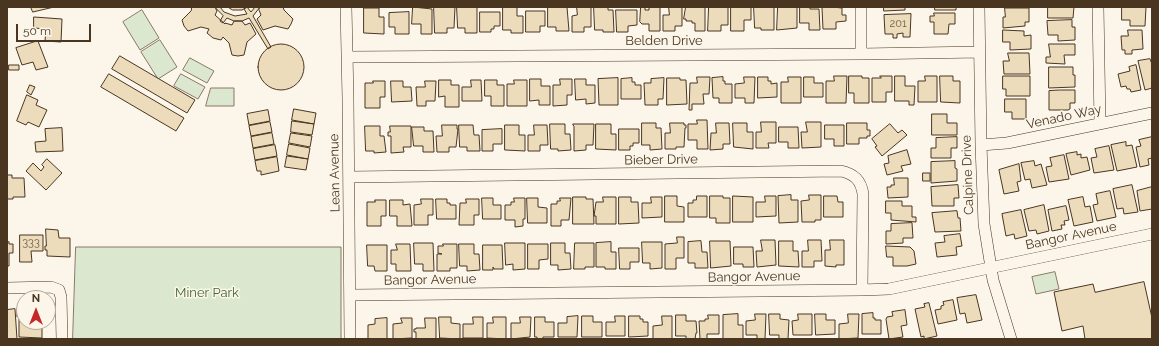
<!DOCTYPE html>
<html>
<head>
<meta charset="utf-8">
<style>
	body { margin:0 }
	#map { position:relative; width:1159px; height:346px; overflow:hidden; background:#fbf6e9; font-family:Raleway,sans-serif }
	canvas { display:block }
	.frame { position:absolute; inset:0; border:8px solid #4a3520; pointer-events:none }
	.north { position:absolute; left:16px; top:290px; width:40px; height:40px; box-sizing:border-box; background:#fbf6e9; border:1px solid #b4a999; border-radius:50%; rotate:0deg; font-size:11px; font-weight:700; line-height:16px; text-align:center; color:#4a3520 }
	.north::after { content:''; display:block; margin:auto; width:14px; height:18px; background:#c62828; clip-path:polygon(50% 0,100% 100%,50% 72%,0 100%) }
	.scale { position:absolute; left:16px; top:24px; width:75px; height:18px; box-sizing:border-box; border:2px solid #4a3520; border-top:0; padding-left:5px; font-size:12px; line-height:14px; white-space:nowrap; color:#4a3520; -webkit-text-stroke:3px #fbf6e9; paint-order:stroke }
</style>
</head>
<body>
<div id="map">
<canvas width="1159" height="346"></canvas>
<div class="frame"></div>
<div class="north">N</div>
<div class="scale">50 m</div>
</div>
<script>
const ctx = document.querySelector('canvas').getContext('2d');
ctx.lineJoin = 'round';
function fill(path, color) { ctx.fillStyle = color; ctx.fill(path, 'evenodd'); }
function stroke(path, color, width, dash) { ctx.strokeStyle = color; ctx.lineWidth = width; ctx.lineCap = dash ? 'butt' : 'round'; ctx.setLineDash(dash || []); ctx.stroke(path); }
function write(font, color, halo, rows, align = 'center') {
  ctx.font = font + ' Raleway,sans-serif'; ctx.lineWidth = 3; ctx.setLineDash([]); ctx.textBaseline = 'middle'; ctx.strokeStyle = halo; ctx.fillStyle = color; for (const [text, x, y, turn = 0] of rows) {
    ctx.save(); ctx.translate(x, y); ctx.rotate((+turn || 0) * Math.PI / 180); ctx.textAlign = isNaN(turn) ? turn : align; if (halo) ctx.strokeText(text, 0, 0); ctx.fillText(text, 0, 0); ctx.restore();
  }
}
const green = new Path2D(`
	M142 10 159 38 140 50 123 22Z
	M160 40 177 67 158 79 141 52Z
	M190 58 214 71 207 83 183 70Z
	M181 74 205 87 198 99 174 86Z
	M211 88H234V106H206Z
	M76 247H341V339H73Z
	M1055 272 1059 289 1036 294 1032 277Z`);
fill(green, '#dce7d0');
stroke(green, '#887966', 1);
const building = new Path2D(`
	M31 7H54L33 12Z
	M192 7H215L217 11 215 15 225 24V23L232 25 234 21H242L245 25 250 23 256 34 247 42 244 55 238 56 232 55 229 43 223 37 221 40 213 38 207 33 209 29 201 27 188 31 184 26 182 20 191 11Z
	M215 7H220L224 12 235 16 247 14 244 9 247 7 251 12 255 7H260L253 16 271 47 268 49 249 18 242 21H234L227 18 223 23 220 21 223 16Z
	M228 7H247L242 10H233Z
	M260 7H283L284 10 293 19 291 24 288 29 275 26 263 30 257 19 261 15 259 10Z
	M413 7 432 9V34H421V24H412Z
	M434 7H455L454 28H447V33H435Z
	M457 7H477V33H465V28H458Z
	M503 7H517V16H523V33H511V30H503Z
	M548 7H567L569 31H556V27H548Z
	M577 7H591V27H584V32H572V16L577 15Z
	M594 7H608V10H613L614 32H603V30H595Z
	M641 7H645V10H649V7H660V31H649V24H642L640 22Z
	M669 7H682V26H675V31H663V15H669Z
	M686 7H705V31H695V23H692V21H686V19H684Z
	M709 7H728V25H721V31H708Z
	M731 7H751V20H744V31H731Z
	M754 7H774V30H761V28H755Z
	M778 7H797V28L777 30Z
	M800 7H810V9H819L820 30H809V23H800Z
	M832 7 842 8V15H846V21L836 22V29H823L822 8Z
	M884 7H905V10L884 11Z
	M935 7H956V10H935Z
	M1048 7H1074L1073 18H1048Z
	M1122 7H1146L1145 26H1130V20H1122Z
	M364 8H379V17H384V34L364 33Z
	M1005 8H1029V22H1025V26L1003 28V17H1005Z
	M616 10H637V25L628 26V32H617Z
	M526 11H545V26H540V32H526Z
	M409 12V34H395V27H389V13Z
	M480 12H500V26H494V29H491V32H480Z
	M934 13H955V24H949L948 34H934V22H930V16H934Z
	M911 14 910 37H903V33L897 34V38H893V34H885L884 15Z
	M34 17 62 19 61 42 45 41 46 29 34 28Z
	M1072 20V27H1075V40L1058 41V35H1048L1047 21Z
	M1003 30 1024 31V36L1031 35V49L1010 50V42H1003Z
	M1128 30H1142L1143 49 1132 50V54H1125V50H1122L1121 36H1128Z
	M38 41 48 67 36 70 33 62 22 65 16 48Z
	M1049 44H1075V55H1064L1065 64 1046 63V57H1050Z
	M258 67a23 23 0 1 1 46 0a23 23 0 1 1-46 0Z
	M1008 53H1029L1030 74H1004L1003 61H1009Z
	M120 56 195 100 187 113 112 69Z
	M1150 59 1152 64V88L1145 90 1138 61Z
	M9 65H19V70H9Z
	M1136 65 1141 90 1131 92 1130 89H1127L1126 86 1121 87 1118 74 1130 71 1129 67Z
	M1049 67H1073V75H1075V87L1049 88Z
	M109 74 184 118 176 131 101 87Z
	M834 76H847L846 103H826V81H834Z
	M849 76H862V78H869V103H854V93H849Z
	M880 76H892V92H886V102H872V78H881Z
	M895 76H905V86H915L914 105H909V101H895Z
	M925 76H937V102H918V81H925Z
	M940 76H953V81H960V103L941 102Z
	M1003 76H1030V96H1006V89H1003Z
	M697 77H710L709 94H703L704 104H692V110H689L690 83H697Z
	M723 77V81H725V84H732V103H719V98H713L712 78Z
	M744 77H755L754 103H745V98H735V84L744 83Z
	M758 77H768V81H771V84L777 83V97L758 98Z
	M788 77H801V103H781V82H788Z
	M804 77H814V83H823V97H804Z
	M618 78V105H599L598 79Z
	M632 78V82H635V85H641V99H621V79Z
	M664 78 663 99H658V105H645L644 83H651V79Z
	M667 78H680V80H686L687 104 667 105Z
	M530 79H541V86H550V105H539V100L530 101Z
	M560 79H572V95H567V105L553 106V85H560Z
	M575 79H586V85H595V103L586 104V99L576 100Z
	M439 80H451V85H459V107H445V96L439 97Z
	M471 80H481L482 101H462V87H471Z
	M485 80H497V85H504V106H491V96H485Z
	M514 80H527V106H507V84H514Z
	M373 81H385V97H380V108H365V83H373Z
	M391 81H403V87H411L412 101 392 102Z
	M425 81H436L435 101H426V106H417L416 87H425Z
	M30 85 35 87 31 95 27 92Z
	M1060 90H1075V103H1070V109L1068 110H1049V91Z
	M27 95 38 100 36 105 47 110 39 127 28 122 26 125 17 121Z
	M1005 99H1026V119H1012V112H1005Z
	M294 109 316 113 314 124 292 120Z
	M268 110 270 121 249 125 247 114Z
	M932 114H947V123H957V135H932Z
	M697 120H707L708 149H697V140H688V124H697Z
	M292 121 314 124 312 135 291 132Z
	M270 122 272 132 251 136 249 126Z
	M761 122H776V143H768L769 148H756V132H761Z
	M806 122H821V147L802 148 801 132H807Z
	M642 123H656V128H661L662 149 650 150V145H642Z
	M670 123H684V125H686V128H685L684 147H676V149H665V133H670Z
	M716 123H729L730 144H723V149L710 150 711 133H716Z
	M733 123H747V132H753V149L734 147Z
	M847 123H867V130H870V136H867V138H859V144H847Z
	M550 124H565V134H570L571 150 558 151V149H551Z
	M573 124H594L593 145H586V150L574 151V127Z
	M596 124H611V134H616V150L596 149Z
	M890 124 898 133 902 130 907 135 882 156 875 147 877 146 872 139Z
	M442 125H457V129H458L456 147H449V152H437L436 136H442Z
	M459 125H473L474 135H479L480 151H467V147H460Z
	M505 125H519V135H525V151L505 150Z
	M534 125H547L548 145H540V151H528V135H534Z
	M825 125H844V146H834V139H825Z
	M365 126H380V136H384L386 152 374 153V151H366Z
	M390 126H411V147H403L404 152 391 153V136H388V132H390Z
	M412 127H424V131H433L434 152H423V146H414Z
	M779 127H798L799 148H788V142H779Z
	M62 128 63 151 36 152 35 142 46 141 45 129Z
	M502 129V144H493V151H482V130Z
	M619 129H639V143H633V146H630V150H619Z
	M272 133 274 144 253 148 251 137Z
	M291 133 312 136 310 147 289 143Z
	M957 137V148H951V158H931V148H936V138Z
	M1152 137V158L1148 159 1149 165 1140 167 1136 147 1141 146 1139 140Z
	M1126 142V146L1132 145 1137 167 1117 171 1111 145Z
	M289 144 310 148 308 159 287 155Z
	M275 145 277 156 255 160 253 149Z
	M1109 146 1114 170 1094 173 1091 158 1097 157 1095 149Z
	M907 150 911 164 901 166 903 171 887 175 884 164 889 163 888 156Z
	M1077 152V155L1081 154V158L1087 157 1090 170 1071 175 1066 154Z
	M1064 155 1069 179 1049 182 1046 167 1052 166 1050 158Z
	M287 156 308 159 306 170 285 167Z
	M277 157 279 171 261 175V171H257L255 161Z
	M47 159 62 173 46 190 26 171 33 163 41 171 44 167 42 165Z
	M955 161V168L957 169V181L931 183V162Z
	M1034 161 1035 166 1041 164 1047 185 1032 188 1030 179 1025 180 1021 163Z
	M1019 164 1021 181 1017 182 1019 191 1004 194 999 170Z
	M923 173H930V181H923Z
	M7 175H12V178H24L25 197H13V199H7Z
	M894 178H908V197L888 198 887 187H891V185H894Z
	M958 185 959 198H954V206H932L931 187Z
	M1132 185 1138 212 1124 214 1123 208 1117 209 1113 189Z
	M1152 187V209L1140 211 1137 191Z
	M1110 191 1116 217 1097 221 1093 205 1098 204 1096 194Z
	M791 195V200H798V222L779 223 778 196Z
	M809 195H821V220H815V222H802L801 201 809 200Z
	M665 196H677V206L684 207V222H665Z
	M697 196H707V217H688V203H693V200H696Z
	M710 196H723V198H730V223H716V218H710Z
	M733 196 753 197V222H733Z
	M765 196H776V216L756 217V202H765Z
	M824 196H837L838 202H843V217H824Z
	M573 197H586V199H593L594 224H573Z
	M603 197H616V224H596V216H594L596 202H603Z
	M619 197H631V202H638L639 223 619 224Z
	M651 197H662V217L642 218V203H651Z
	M1083 197 1085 207 1090 206 1093 222 1074 226 1068 200Z
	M482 198H493V205H501V219H483Z
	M514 198H525V219H523V226L515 227V220H505V205H511V202H514Z
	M527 198H538V207L547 208V223H528Z
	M560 198H571L569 220H561V226H551V204H557V201H560Z
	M421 199H433V215H428V225H414V205L421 204Z
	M436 199H447V203H450V205H456V219H437Z
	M466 199H479V215H474V225H459L460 203H466Z
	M375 200H386V216H381V226H367V202H375Z
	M390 200H403V205L410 204 412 226H397V216H390Z
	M886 201H902V206H912V217H916V222L891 220V213H886Z
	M1044 205 1049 231 1037 234 1036 230 1029 231 1024 210Z
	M1066 206 1069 220 1064 221 1065 225H1061L1062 229 1052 231 1048 210Z
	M1021 210 1027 236 1015 239 1014 234 1006 236 1002 214Z
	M957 211 958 218H960L961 231 935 232 932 213Z
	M912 223 913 238H903V243L886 244V231H891V224Z
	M46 229 58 230 59 238H70V257L47 256V250H45V246H46Z
	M960 234 962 246 956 247 957 255 937 257 935 243 945 242 944 236Z
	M20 235H43V251H31L32 262H20Z
	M677 237H684V258H676V269H665V244L677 243Z
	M761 240H775L776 265 757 267 756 251H762Z
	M808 240H821L822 261H814V267H802V251H808Z
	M830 240H844V265H836V267L825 266V250H830Z
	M701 241 702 252H707L708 268H695V263H688V242Z
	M710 241H730L731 266 711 268Z
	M779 241H793V251H798L799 267 779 266Z
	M9 242V244H13V253H9V266H7V243Z
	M611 242V252H616V269H605V267H596V243Z
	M642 242H662V268L650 269V263H643Z
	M414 243H433L434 271H423V264H415Z
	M505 243H525V269L513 270V264L506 265Z
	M551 243H565V253H570L571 269 558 270V265H551Z
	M575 243H594V267H585V269H574Z
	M396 244H410L411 271H396V264H391V250H397Z
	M443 244H457V268H450V271H437V254H442L438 253V246H443Z
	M459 244H474V254H479L480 270 467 271V266H460Z
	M528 244H548V259L539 260V269H528Z
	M367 245H387V271H375L374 266H368Z
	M483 245H502L503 269H494L493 267V270H483Z
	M886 246 910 247 914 251 916 264 907 266H893V257H887Z
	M734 247H753L754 267H743V264H734Z
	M619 248H639V262H630V269H620Z
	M1144 282 1152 318V339H1085L1083 326 1062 331 1054 292 1093 284 1095 292Z
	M976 295 982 320 967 323 965 313 960 314 957 298Z
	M953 300 957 320 938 324 935 310 941 309V306L944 305 943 302Z
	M929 303 937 336 924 339V336L921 337 915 309 925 307 924 304Z
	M15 309 17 339H7V310Z
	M24 309V322H42V338L19 337V316L17 317V311Z
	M905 310 907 325 901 326 903 337 889 339 886 319 887 317 893 316 892 312Z
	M873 313V318H875V320H881V334H862V314Z
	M738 314V325H743V339H723V315Z
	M755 314H766L765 339H757V335H746V321L755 320Z
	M769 314H780V319L789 320 788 339H779V335H770Z
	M798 314H812V335H793L792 321 798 320Z
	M815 314H826V320H835V334L816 335Z
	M848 314H859L858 338 839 339V324L848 323Z
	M676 315H686V321H696L697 333H696L695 339H686V336H676Z
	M708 315H719V334H707V339H700L699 321H705V319H708Z
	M578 316 577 337H558V323H567V317Z
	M582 316H593V322H602V337H582Z
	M615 316H625V336H606V322H615Z
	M629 316H640V319H643V322H648V336L629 337Z
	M662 316H672V339H653V326L662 325Z
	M439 317H451V323L460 324V339L440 338Z
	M473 317H483V338H463V324H473Z
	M493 317H506V339L487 338V323H493Z
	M520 317H531L530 337 511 339V323H520Z
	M535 317H545V322H554V337H543V339H537V337H535Z
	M387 318V339H368V325L375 324V319Z
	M401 318H412V338L393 339V324L402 323Z
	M425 318H436V339H416V332H414V329H416V328H425Z`);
fill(building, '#ecdcbc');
stroke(building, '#4a3520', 1);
const minor = new Path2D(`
	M346 7 348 99 350 339
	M861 7V54
	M979 7 981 145 984 224 993 280 1011 339
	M1098 7 1100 124
	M347 57 861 54 980 52
	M981 145 1007 143 1152 113
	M349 177 841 171C854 174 861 180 863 194L862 290
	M7 288 51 287 59 290 61 297 62 339
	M351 295 862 290 889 289 1152 234`);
stroke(minor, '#4a3520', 12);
stroke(minor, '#fbf6e9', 11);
write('11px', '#725f47', null, [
	["201",898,24],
	["333",31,243]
]);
write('13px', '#4a3520', '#fbf6e9', [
	["Belden Drive",664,41],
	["Venado Way",1064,117,-12],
	["Bieber Drive",661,160,-1],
	["Lean Avenue",335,173,-91],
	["Calpine Drive",968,175,-92],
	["Bangor Avenue",1071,236,-12],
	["Bangor Avenue",754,277,-1],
	["Bangor Avenue",430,280,-1]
]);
write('13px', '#436837', '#fbf6e9', [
	["Miner Park",207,293]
]);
</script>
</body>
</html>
